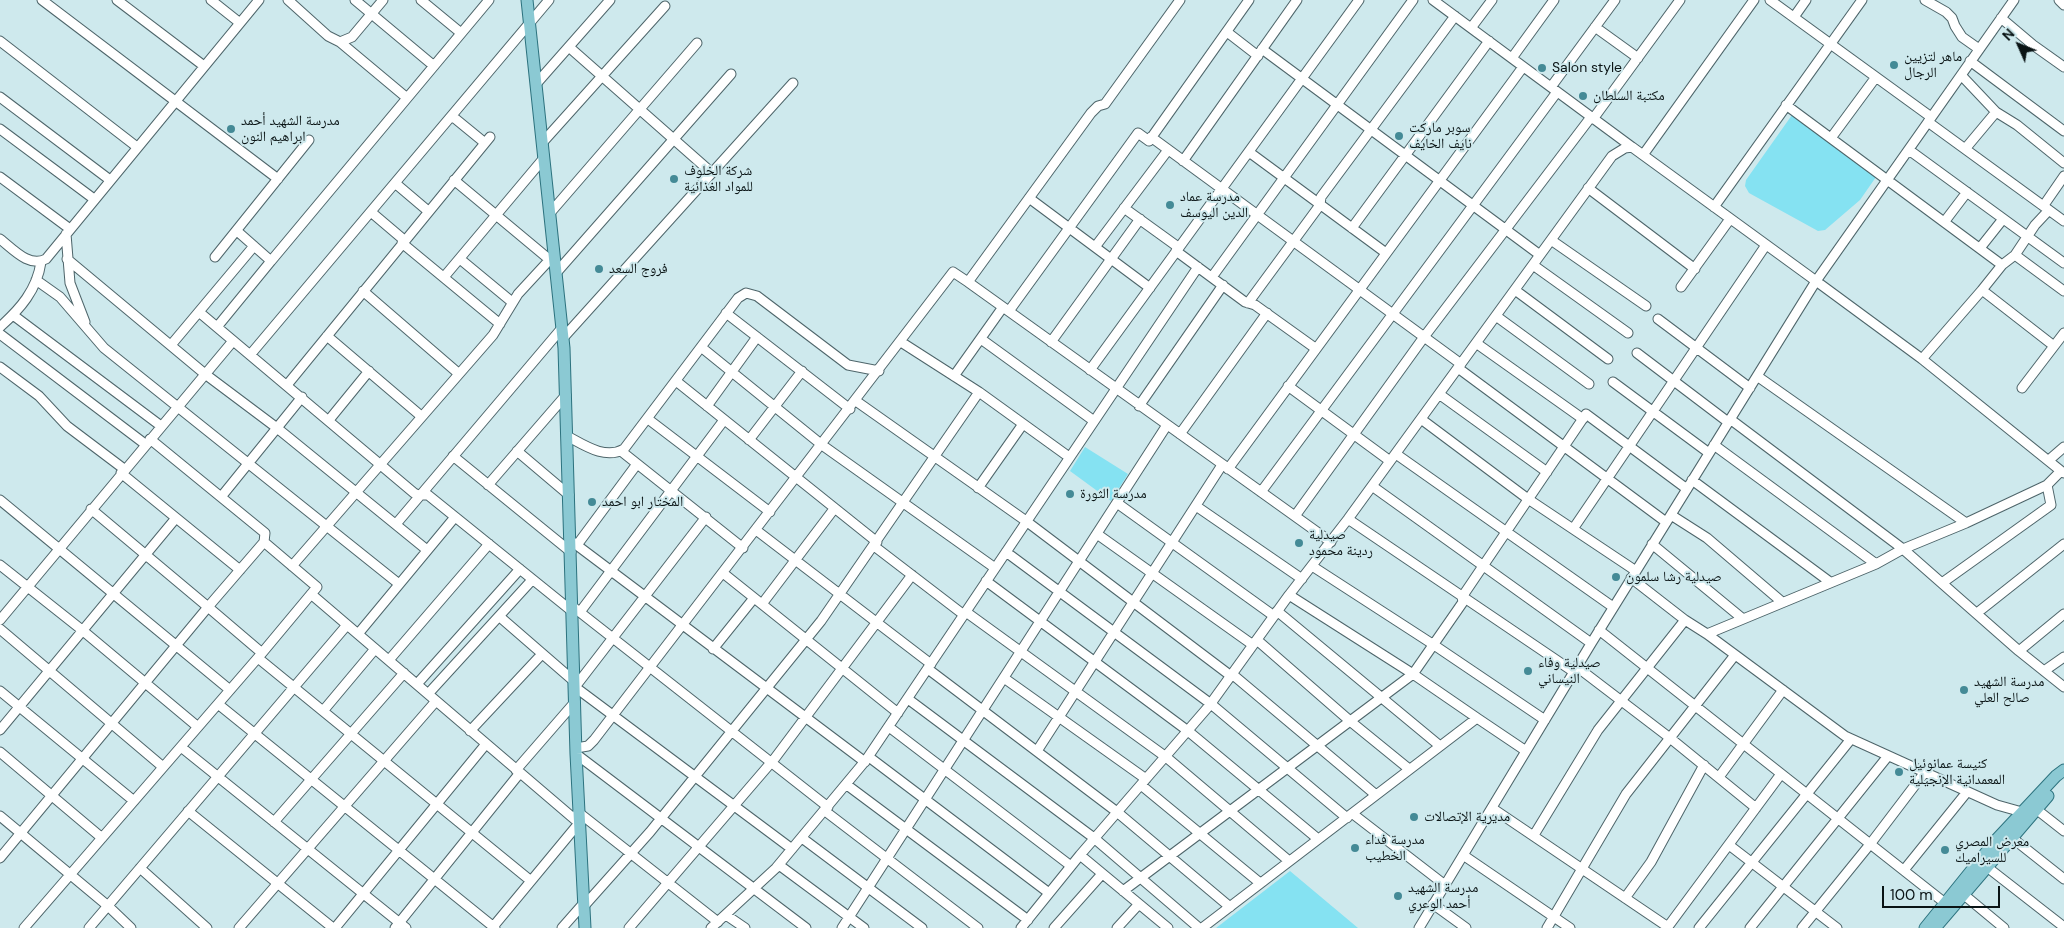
<!DOCTYPE html>
<html>
<head>
<meta charset="utf-8">
<style>
	body { margin:0 }
	#map { position:relative; width:2064px; height:928px; overflow:hidden; background:#cee9ed; font-family:"DM Sans",sans-serif }
	canvas { display:block }
	.north { position:absolute; left:1994px; top:20px; width:50px; height:50px; -webkit-text-stroke:4px #cee9ed; paint-order:stroke; rotate:314deg; font-size:14px; font-weight:700; line-height:20px; text-align:center; color:#0a1415 }
	.north::after { content:''; display:block; margin:auto; width:18px; height:22px; background:#0a1415; clip-path:polygon(50% 0,100% 100%,50% 72%,0 100%) }
	.scale { position:absolute; left:1882px; top:886px; width:118px; height:22px; box-sizing:border-box; border:2px solid #0a1415; border-top:0; padding-left:6px; font-size:15px; line-height:18px; white-space:nowrap; color:#0a1415; -webkit-text-stroke:4px #cee9ed; paint-order:stroke }
</style>
</head>
<body>
<div id="map">
<canvas width="2064" height="928"></canvas>
<div class="north">N</div>
<div class="scale">100 m</div>
</div>
<script>
const ctx = document.querySelector('canvas').getContext('2d');
ctx.lineJoin = 'round';
function fill(path, color) { ctx.fillStyle = color; ctx.fill(path, 'evenodd'); }
function stroke(path, color, width, dash) { ctx.strokeStyle = color; ctx.lineWidth = width; ctx.lineCap = dash ? 'butt' : 'round'; ctx.setLineDash(dash || []); ctx.stroke(path); }
function write(font, color, halo, rows, align = 'center') {
  ctx.font = font + ' "DM Sans","Noto Naskh Arabic",sans-serif'; ctx.lineWidth = 4; ctx.setLineDash([]); ctx.textBaseline = 'middle'; ctx.strokeStyle = halo; ctx.fillStyle = color; for (const [text, x, y, turn = 0] of rows) {
    ctx.save(); ctx.translate(x, y); ctx.rotate((+turn || 0) * Math.PI / 180); ctx.textAlign = isNaN(turn) ? turn : align; if (halo) ctx.strokeText(text, 0, 0); ctx.fillText(text, 0, 0); ctx.restore();
  }
}
fill(new Path2D(`
	M1792 115 1876 177 1860 200 1825 230 1818 231 1749 193 1745 186 1746 180Z
	M1085 447 1128 474 1111 501 1070 471Z
	M1290 871 1358 928H1216Z`), '#85e2f2');
const minor = new Path2D(`
	M42 0 278 179
	M117 0 204 66
	M211 0 240 23
	M288 0 328 36 340 42 352 37 383 0
	M355 0 434 66
	M421 0 461 33
	M1433 0 1632 147
	M1770 0 1931 117
	M1925 0 1946 12 1952 18 1955 26 1962 37 1979 49
	M2014 0 1816 281 1922 359 2061 471
	M2059 0 2064 5
	M1794 17 1806 0
	M2001 18 2033 45 2064 67
	M1595 27 1638 58
	M1471 28 1492 0
	M1227 32 1258 56
	M0 41 137 147
	M340 42 407 98
	M569 47 712 173
	M1262 49 1540 255
	M1512 58 1554 0
	M1970 61 2064 131
	M1961 75 1996 112 2017 125 2064 163
	M536 84 610 0
	M1551 87 1615 0
	M0 97 110 180
	M1786 105 2002 265
	M452 116 485 143
	M1593 119 1680 0
	M1928 122 2064 221
	M0 129 94 199
	M1151 137 1461 364
	M1831 138 1876 77
	M542 143 665 6
	M1965 149 1996 112
	M1909 150 2064 263
	M1249 152 1386 253
	M1643 155 1754 0
	M1183 161 1297 0
	M0 177 70 229
	M454 180 550 260
	M395 183 428 211
	M1588 188 1695 269
	M1029 198 1150 288
	M2044 205 2064 176
	M1714 207 1862 0
	M1124 208 1178 247
	M371 212 404 240
	M550 213 697 43
	M1945 221 1967 192
	M1352 228 1489 41
	M66 234 70 283 85 322
	M0 239C13 249 29 268 46 259L259 0
	M1551 240 1646 306
	M402 243 500 324
	M1095 247 1168 150
	M1980 248 2003 219
	M1176 251 1245 302 1255 305 1315 348
	M2015 255 2064 291
	M215 257 309 140
	M67 259 205 374 277 428 427 550
	M460 259 512 302
	M271 261 489 0
	M1533 265 1628 333
	M556 273 731 74
	M444 277 544 158
	M1212 277 1413 0
	M36 280 60 297 104 348 399 584
	M968 282 1331 542
	M1681 287 1730 219
	M1515 290 1608 359
	M1982 290 2002 265 2015 255 2035 225 2049 210
	M363 291 458 373
	M1248 303 1320 205 1321 197 1455 16
	M1009 311 1138 133 1149 141 1249 0
	M199 312 414 493 418 495H428L573 612
	M726 313 850 409
	M13 315 161 426
	M1496 316 1589 384
	M1658 319 1750 388
	M0 327C20 309 37 290 41 262
	M217 327 271 261 237 231
	M0 334 145 444
	M327 336 421 416
	M563 338 793 83
	M981 339 1094 421
	M901 342 979 392 1069 457
	M1051 342 1140 219
	M1476 343 1583 419
	M171 345 254 246
	M701 347 822 445 995 568
	M1637 353 1728 422
	M250 355 549 0
	M1922 359 1982 290 2054 346
	M0 367 39 396 67 426 124 469
	M1458 368 1666 522
	M1090 370 1359 0
	M954 376 1003 307
	M1757 376 1966 523
	M676 381 877 542
	M1613 382 1709 453
	M287 385 490 137
	M1288 386 1390 461
	M2022 388 2064 333
	M1439 394 1547 472
	M856 401 1026 521 1231 676
	M707 406 757 337
	M1139 406 1223 285
	M648 419 770 512
	M1421 419 1528 499 1636 571
	M1730 419 1903 549 1966 523 2047 485 2061 471 2064 473
	M329 420 369 371
	M1180 434 1267 313
	M567 436C584 445 605 460 624 449L738 298 746 293 757 296 848 365 879 371
	M150 439 265 533 264 542
	M749 440 802 371
	M1714 445 1876 564
	M517 451 569 495
	M621 451 743 548
	M1396 454 1613 607
	M453 456 571 552
	M2049 460 2064 447
	M1228 469 1523 67
	M121 473 240 570
	M1692 480 1830 582
	M488 485 566 395
	M1372 486 1591 643
	M978 488 1023 424
	M1261 492 1557 92
	M221 497 302 397
	M0 500 230 690
	M1117 503 1274 616
	M1196 506 1302 579
	M1671 515 1707 538 1782 602
	M1295 516 1424 337 1591 117
	M706 517 575 687 792 849
	M1348 519 1574 672
	M396 524 562 328
	M1573 529 1766 245
	M756 530 931 664
	M1097 534 1253 645
	M570 540 865 762
	M264 542 317 587 262 653 208 607Z
	M1652 544 1743 619
	M577 545 637 464
	M874 546 964 615
	M1006 552 1211 704 1347 818
	M0 565 82 630 198 727
	M292 566 493 335 518 294 554 255
	M1312 566 1434 645 1545 720
	M723 573 898 713
	M1631 578 1685 620 1707 634
	M986 581 1188 731 1318 839
	M1942 583 2051 505 2047 485
	M311 594 579 823 492 928
	M1289 595 1413 674 1477 718
	M762 604 834 509
	M572 606 828 807
	M1277 611 1440 746
	M580 612 724 420
	M966 612 1166 757 1289 861
	M1977 613 2064 544
	M500 617 575 682
	M0 620 233 341
	M0 629 163 767
	M1599 630 1945 903
	M358 634 455 517
	M1257 640 1350 721 1409 769
	M713 649 754 598
	M2019 651 2064 614
	M258 658 531 881
	M389 660 489 544
	M1577 667 1670 738 1756 808
	M928 669 1117 812 1230 907
	M2044 671 2064 657
	M1232 674 1376 795
	M1004 678 1146 779
	M417 684 520 569
	M0 691 134 801
	M428 694 532 580
	M908 699 1094 838 1199 928
	M218 704 495 928
	M323 711 375 649
	M889 727 1071 866
	M0 730 176 518
	M470 731 542 654
	M181 747 406 928
	M576 748 588 746 594 740 953 272 968 282 1091 113 1098 106 1105 104 1180 0
	M1037 751 1222 465
	M0 752 102 838
	M576 754 806 928
	M869 757 1049 893
	M516 770 575 702
	M1719 777 1783 690
	M847 785 1028 920
	M1141 785 1260 883
	M1492 808 1668 927
	M2036 809 2064 831
	M188 811 333 928
	M825 811 978 928
	M578 812 718 922
	M2022 812 1997 805 1845 736 1707 634 1876 564 1903 549 2019 651 2064 687
	M1353 814 1445 885
	M0 816 108 906 131 928
	M274 822 404 673
	M1534 835 1598 730 1685 620
	M2011 837 2064 879
	M802 838 922 928
	M1729 845 1837 928
	M1080 855 1168 928
	M1463 855 1570 928
	M0 858 208 607 91 509
	M779 865 864 928
	M1987 867 2064 927
	M140 868 207 928
	M1904 870 1967 792
	M1123 891 1413 674 1463 602 1462 597 1586 414 1687 489
	M1963 894 2004 928
	M1625 898 1651 862 1704 765
	M1433 904 1466 928
	M584 906 650 832 821 621 979 392
	M726 915 745 928
	M24 928 262 653
	M89 928 347 625
	M239 928 436 701
	M335 928 486 744
	M395 928 519 774
	M562 928 584 903
	M629 928 775 758 912 575
	M711 928 776 868 866 760 1198 267
	M842 928 1167 425
	M1021 928 1080 855 1209 706 1289 595 1348 519 1612 156 1625 148 1632 147 1816 281 1592 642 1419 928
	M1054 928 1102 874
	M1117 928 1139 904
	M1202 928 1477 718 1526 751
	M1547 928 1626 794 1735 655
	M1667 928 1781 774
	M1699 928 1851 739
	M1750 928 1888 756
	M1802 928 1871 843 1925 772`);
const major = new Path2D(`
	M527 0 564 348 576 754 585 928
	M1925 928 1996 840 2056 776 2064 770
	M1935 928 2048 796`);
stroke(minor, '#4e656a', 11);
stroke(major, '#2c727e', 13);
stroke(minor, '#fff', 9);
stroke(major, '#8bc9d3', 11);
for (const [x, y, r, color] of [
	[1894,65,5,"#448a96"],
	[1542,68,5,"#448a96"],
	[1583,96,5,"#448a96"],
	[231,129,5,"#448a96"],
	[1399,136,5,"#448a96"],
	[674,179,5,"#448a96"],
	[1170,205,5,"#448a96"],
	[599,269,5,"#448a96"],
	[1070,494,5,"#448a96"],
	[592,502,5,"#448a96"],
	[1299,543,5,"#448a96"],
	[1616,577,5,"#448a96"],
	[1528,671,5,"#448a96"],
	[1964,690,5,"#448a96"],
	[1899,772,5,"#448a96"],
	[1414,817,5,"#448a96"],
	[1355,848,5,"#448a96"],
	[1945,850,5,"#448a96"],
	[1398,896,5,"#448a96"]
]) { const dot = new Path2D(); dot.arc(x, y, r, 0, 2 * Math.PI); ctx.fillStyle = color; ctx.fill(dot); stroke(dot, '#cee9ed', 2); }
write('14px', '#0a1415', '#cee9ed', [
	["ماهر لتزيين",1904,57],
	["الرجال",1904,73],
	["Salon style",1552,68],
	["مكتبة السلطان",1593,96],
	["مدرسة الشهيد أحمد",241,121],
	["ابراهيم النون",241,137],
	["سوبر ماركت",1409,128],
	["نايف الخايف",1409,144],
	["شركة الخلوف",684,171],
	["للمواد الغذائية",684,187],
	["مدرسة عماد",1180,197],
	["الدين اليوسف",1180,213],
	["فروج السعد",609,269],
	["مدرسة الثورة",1080,494],
	["المختار ابو احمد",602,502],
	["صيدلية",1309,535],
	["ردينة محمود",1309,551],
	["صيدلية رشا سلمون",1626,577],
	["صيدلية وفاء",1538,663],
	["النيساني",1538,679],
	["مدرسة الشهيد",1974,682],
	["صالح العلي",1974,698],
	["كنيسة عمانوئيل",1909,764],
	["المعمدانية الإنجيلية",1909,780],
	["مديرية الإتصالات",1424,817],
	["مدرسة فداء",1365,840],
	["الخطيب",1365,856],
	["معرض المصري",1955,842],
	["للسيراميك",1955,858],
	["مدرسة الشهيد",1408,888],
	["أحمد الوعري",1408,904]
], 'left');
</script>
</body>
</html>
